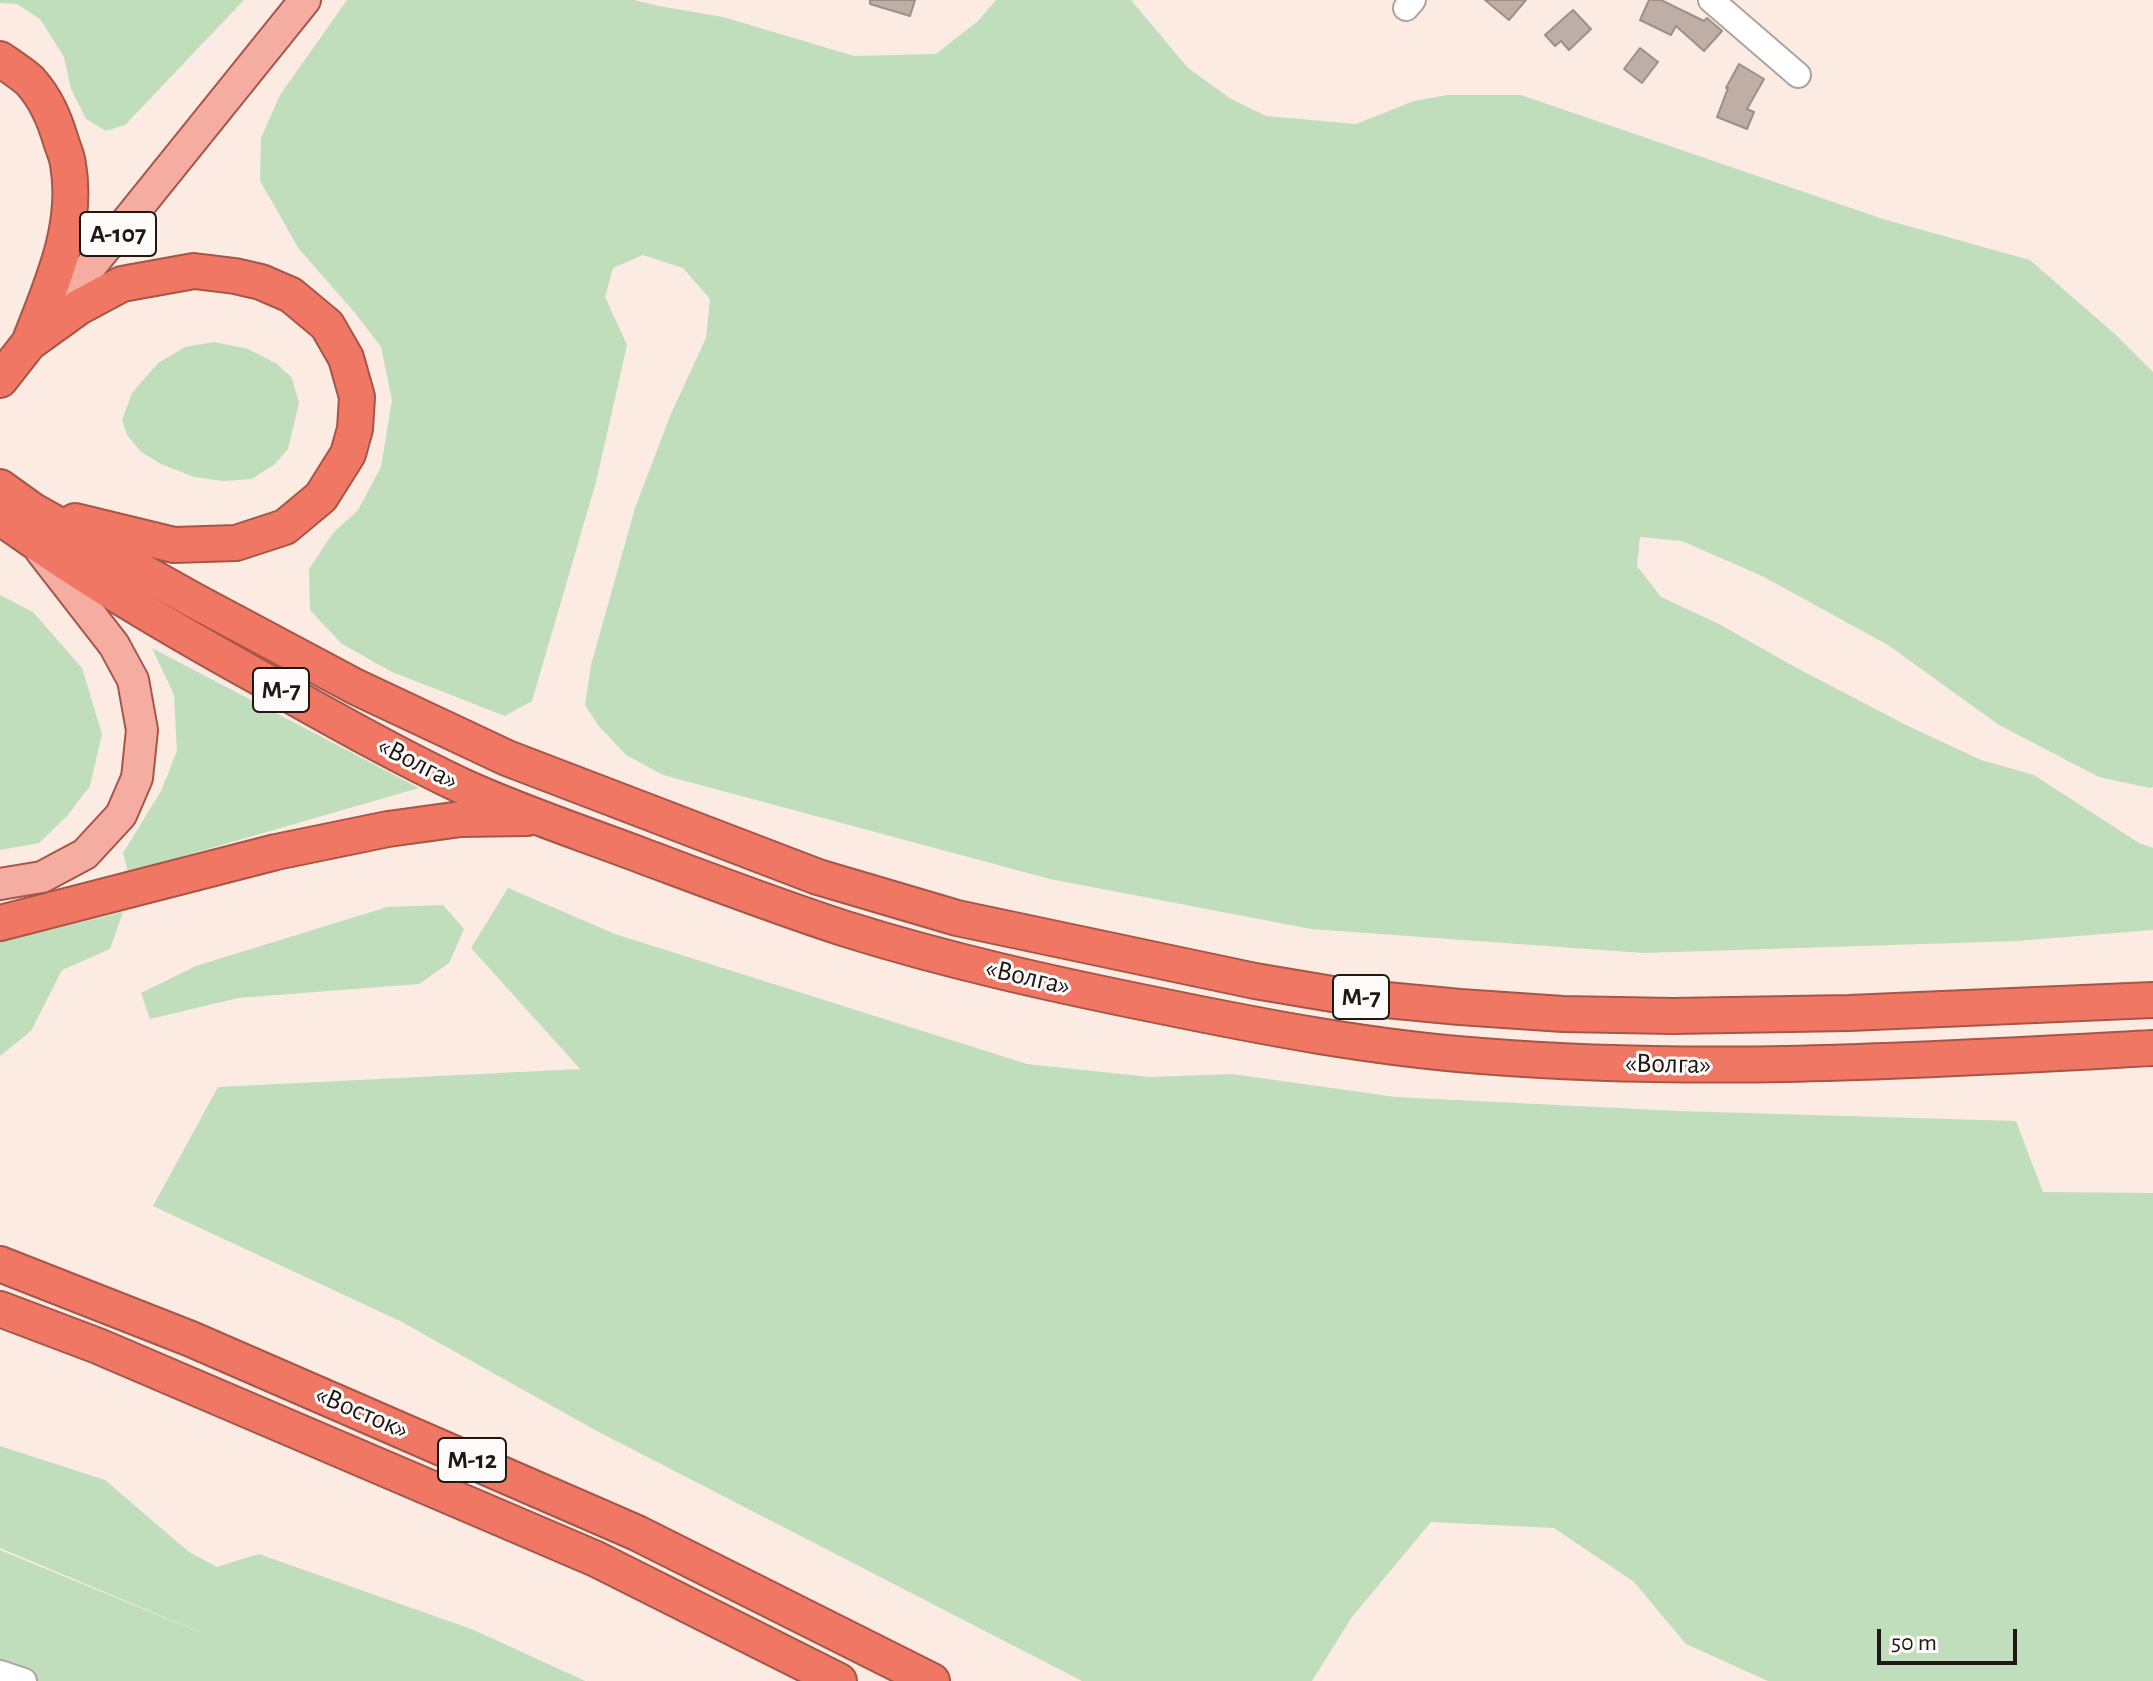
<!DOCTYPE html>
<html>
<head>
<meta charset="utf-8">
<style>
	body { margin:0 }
	#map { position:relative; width:2153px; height:1681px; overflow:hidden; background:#fcebe3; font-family:"Alegreya Sans",sans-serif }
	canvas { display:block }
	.scale { position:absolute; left:1877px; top:1629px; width:140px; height:36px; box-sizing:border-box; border:4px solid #1f1916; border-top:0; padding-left:10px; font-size:24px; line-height:28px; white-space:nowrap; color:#1f1916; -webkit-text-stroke:6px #fffbfa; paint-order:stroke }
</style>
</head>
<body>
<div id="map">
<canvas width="2153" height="1681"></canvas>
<div class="scale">50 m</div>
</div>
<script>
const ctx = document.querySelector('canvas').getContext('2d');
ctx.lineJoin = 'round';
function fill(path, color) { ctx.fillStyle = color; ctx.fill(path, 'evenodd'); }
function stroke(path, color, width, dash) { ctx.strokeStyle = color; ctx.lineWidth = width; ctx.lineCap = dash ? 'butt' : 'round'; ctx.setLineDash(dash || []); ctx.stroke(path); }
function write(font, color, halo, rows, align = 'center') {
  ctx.font = font + ' "Alegreya Sans",sans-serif'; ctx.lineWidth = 6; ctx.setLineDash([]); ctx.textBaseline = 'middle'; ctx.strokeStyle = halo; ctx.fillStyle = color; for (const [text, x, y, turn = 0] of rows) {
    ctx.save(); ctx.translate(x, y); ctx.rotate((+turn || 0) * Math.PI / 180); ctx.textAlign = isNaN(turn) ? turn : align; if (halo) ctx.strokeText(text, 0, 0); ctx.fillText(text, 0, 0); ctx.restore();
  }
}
fill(new Path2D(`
	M0 0H244L125 125 106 131 86 119 71 89 64 57 40 19 17 4 0 3Z
	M347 0H634L659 6 723 17 854 56 936 54 978 21 996 0H1131L1188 68 1231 99 1266 116 1356 124 1414 101 1447 95H1521L1883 219 2030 260 2117 336 2153 372V787L2150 788 2099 777 1999 725 1888 645 1762 576 1682 541 1640 537 1637 566 1661 597 1719 624 1795 667 1906 725 1981 760 2034 775 2139 843 2153 848V930L2017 941 1643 953 1311 929 1050 879 663 775 626 755 598 725 585 705 591 665 635 508 670 416 706 338 710 299 683 268 643 255 613 268 605 297 627 345 596 482 532 701 505 716 392 672 342 644 310 610 309 569 333 533 358 510 381 467 392 400 381 347 355 313 299 249 260 181 261 138 280 95Z
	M214 342 248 349 277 364 292 378 299 403 288 449 275 464 252 479 223 481 194 477 161 464 141 452 127 435 122 420 132 393 158 363 185 347Z
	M0 595 33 612 82 668 102 734 90 786 67 816 39 843 0 850Z
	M152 648 419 788 128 872 123 853 161 791 177 751 174 695Z
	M508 888 615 934 1027 1064 1150 1077 1232 1074 1396 1097 1678 1111 2016 1121 2043 1192 2153 1193V1681H1768L1686 1644 1634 1582 1554 1528 1431 1522 1352 1617 1312 1681H1082L595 1430 400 1321 153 1206 218 1087 580 1069 471 948Z
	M443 905 464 929 449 963 419 984 238 998 150 1019 141 993 196 966 387 907Z
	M123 912 110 949 62 970 31 1031 0 1056V942Z
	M0 1446 105 1480 189 1552 217 1567 259 1554 474 1630 585 1681H0V1550L226 1643 0 1548Z`), '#c0debc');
const building = new Path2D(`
	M870 0H915L910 16 870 4Z
	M1485 0H1526L1509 20Z
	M1649 0H1661L1704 21 1707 18 1722 31 1704 51 1676 26 1671 35 1640 20Z
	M1573 10 1591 29 1569 50 1561 41 1555 46 1545 35Z
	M1640 48 1658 62 1642 83 1624 69Z
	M1739 64 1764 79 1747 109 1754 112 1747 129 1717 117 1728 88H1726Z`);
fill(building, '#bfaea6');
stroke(building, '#9f8f87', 2);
const minor = new Path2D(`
	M1711 0 1798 75
	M1406 8 1413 0
	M0 1673 24 1681`);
const major = new Path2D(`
	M45 323 305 0
	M0 884 42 877 85 854 121 815 137 778 142 730 133 680 114 645 41 551`);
const highway = new Path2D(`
	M0 59C10 66 21 73 30 81 46 99 54 118 61 141 63 148 67 156 68 164 79 227 51 286 29 343
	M0 380 29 343 79 307 122 284 194 271 235 276 261 282 291 295 327 325 346 358 357 397 355 429 348 454 321 497 285 527 236 543 174 545 75 521
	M0 487 32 510 195 601 356 687 507 758 818 877 957 918 1255 981 1344 996 1460 1007 1563 1014 1673 1016 1849 1013 2153 1000
	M0 517C80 575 165 625 251 673 321 712 390 752 462 786 521 813 582 833 643 856 710 881 778 907 846 929 948 961 1052 984 1156 1005 1263 1027 1372 1048 1482 1056 1705 1074 1930 1060 2153 1048
	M0 923 276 852 388 829 461 819 527 818
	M0 1264 191 1339 637 1533 932 1681
	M0 1309 98 1346 596 1559 839 1681`);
stroke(minor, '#b2a29a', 28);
stroke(major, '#a65648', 34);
stroke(highway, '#a65648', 38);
stroke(minor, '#fff', 24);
stroke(major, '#f5ada1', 30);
stroke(highway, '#ef7763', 34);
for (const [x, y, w] of [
	[118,234,76],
	[281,690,56],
	[1361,997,56],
	[472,1460,68]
]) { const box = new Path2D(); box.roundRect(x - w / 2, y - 22, w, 44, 6); ctx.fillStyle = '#fffbfa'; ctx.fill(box); stroke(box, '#1f1916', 2); }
write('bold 26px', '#1f1916', null, [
	["А-107",118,234],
	["М-7",281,690],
	["М-7",1361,997],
	["М-12",472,1460]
]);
write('28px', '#1f1916', '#fffbfa', [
	["«Волга»",418,763,27],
	["«Волга»",1028,977,13],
	["«Волга»",1668,1064,1],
	["«Восток»",362,1412,23]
]);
</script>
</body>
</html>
